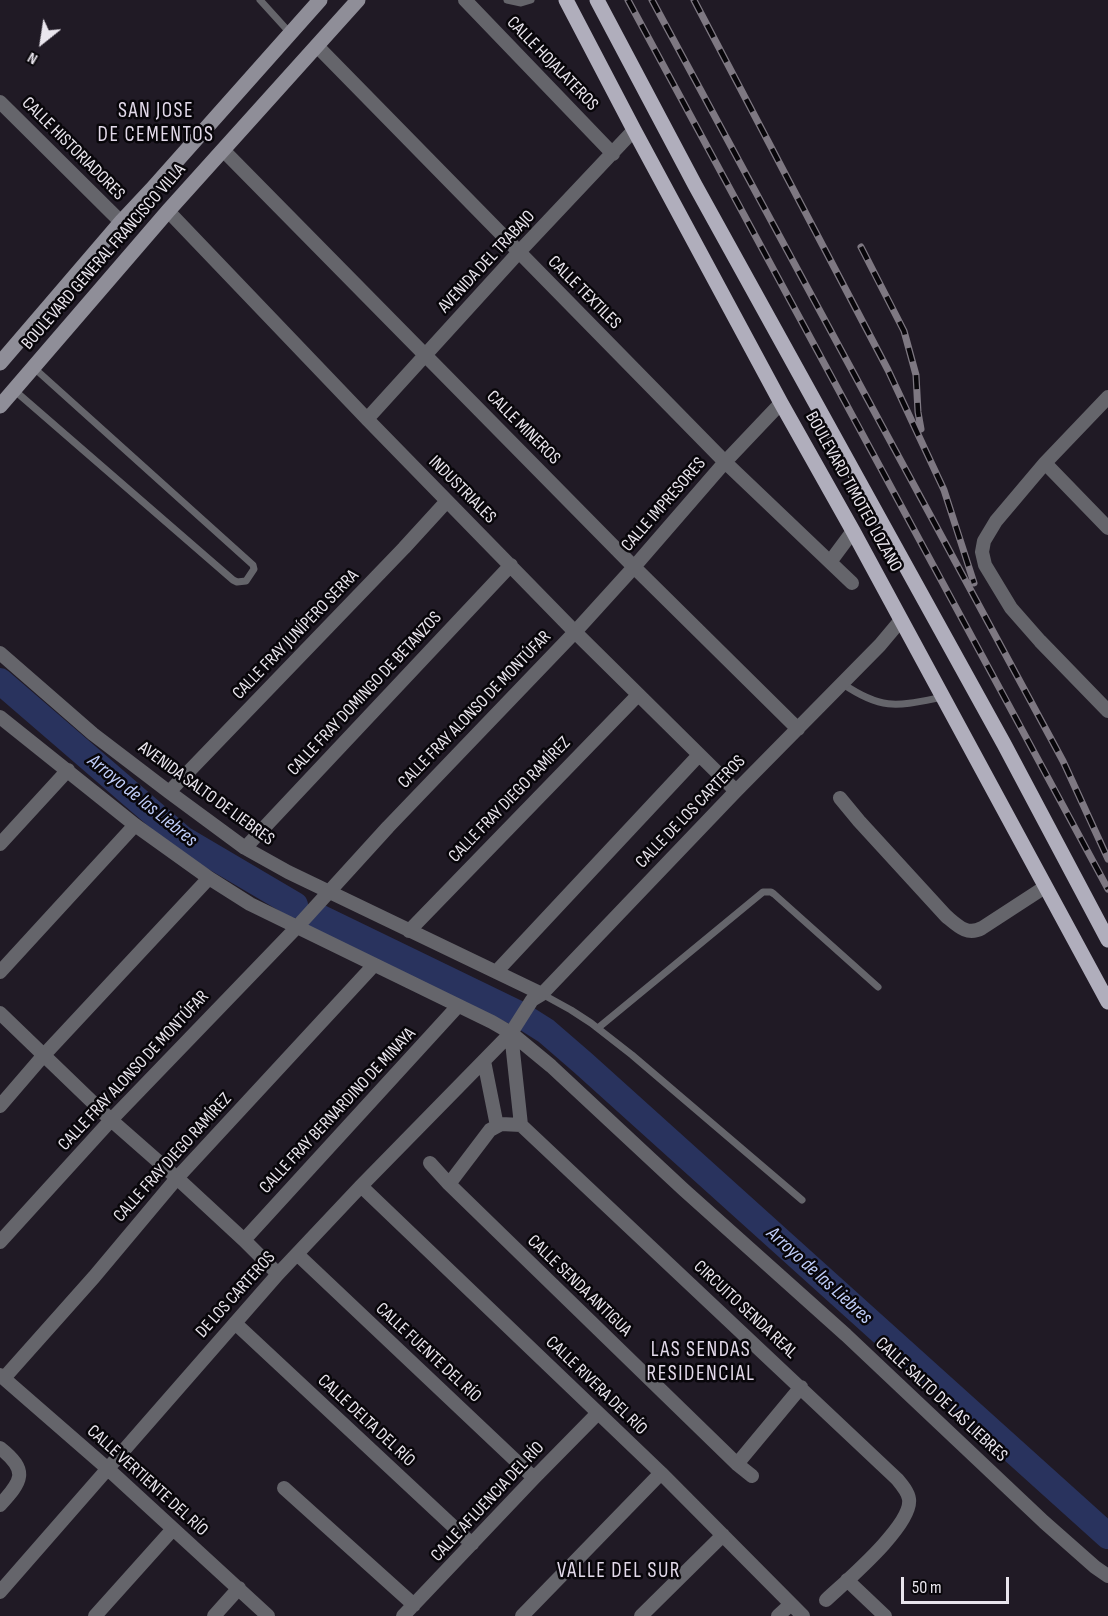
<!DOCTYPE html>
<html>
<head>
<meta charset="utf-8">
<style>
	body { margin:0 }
	#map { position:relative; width:1108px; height:1616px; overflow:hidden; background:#201a25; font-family:"Sofia Sans Condensed",sans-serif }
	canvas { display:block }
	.north { position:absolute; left:12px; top:12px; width:60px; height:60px; -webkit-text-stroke:4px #08060a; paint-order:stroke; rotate:210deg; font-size:16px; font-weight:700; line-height:24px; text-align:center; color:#eae6ee }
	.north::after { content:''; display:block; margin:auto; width:21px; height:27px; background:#eae6ee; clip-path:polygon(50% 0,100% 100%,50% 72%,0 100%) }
	.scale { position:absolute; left:901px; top:1577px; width:108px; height:27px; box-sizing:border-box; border:3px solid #eae6ee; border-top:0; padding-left:8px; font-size:18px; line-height:21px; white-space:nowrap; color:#eae6ee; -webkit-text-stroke:4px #08060a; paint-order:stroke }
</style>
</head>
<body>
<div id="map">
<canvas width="1108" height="1616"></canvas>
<div class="north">N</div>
<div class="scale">50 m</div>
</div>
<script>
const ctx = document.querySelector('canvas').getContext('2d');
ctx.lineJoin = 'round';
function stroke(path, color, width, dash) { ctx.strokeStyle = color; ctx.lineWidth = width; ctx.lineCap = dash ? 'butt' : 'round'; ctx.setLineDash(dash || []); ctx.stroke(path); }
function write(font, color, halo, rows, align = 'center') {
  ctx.font = font + ' "Sofia Sans Condensed",sans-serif'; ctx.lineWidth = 5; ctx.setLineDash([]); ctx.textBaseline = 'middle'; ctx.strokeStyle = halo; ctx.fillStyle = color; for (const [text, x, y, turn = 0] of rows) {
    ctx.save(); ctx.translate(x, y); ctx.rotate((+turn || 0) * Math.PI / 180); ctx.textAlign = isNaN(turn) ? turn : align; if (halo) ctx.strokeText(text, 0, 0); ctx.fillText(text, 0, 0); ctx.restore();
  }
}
stroke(new Path2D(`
	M0 681 183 839 295 905
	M317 916 517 1013
	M527 1019 546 1031 583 1063 1108 1536`), '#29335e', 26);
stroke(new Path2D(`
	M260 0 290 33
	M507 0 521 3 531 0
	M14 390 233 580 237 582 246 581 254 569 253 565 33 367
	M843 684C883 711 897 706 943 697
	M542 994 571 1010 591 1023 632 1055 802 1200
	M598 1028 763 892H771L774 894 878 987`), '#65656b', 7);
stroke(new Path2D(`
	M465 0 613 154
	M317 46 725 462 852 583
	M0 102 121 222
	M224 151 634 567 798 729
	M168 211 367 419 575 632 736 791
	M1108 397 1045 463 996 521 984 541 982 552 985 565 1011 608 1040 641 1108 711
	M367 419 519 252 634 130
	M1045 463 1108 528
	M830 562 853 531
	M0 653 93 734 169 792 245 848 288 872 542 994
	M0 717 135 825 209 878 250 904 492 1022 511 1033 551 1066 683 1189 846 1335 1044 1522 1095 1567 1108 1576
	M169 792 404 548 447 501
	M840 798 859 821 946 916C958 926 967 936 982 928L1045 887
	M0 844 68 770
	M245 848 511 565
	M409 931 638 695
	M497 971 699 755
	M0 972 135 825
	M0 1013 111 1120 177 1178 244 1240 278 1274
	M511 1033 521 1125 897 1479C902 1485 908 1492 909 1499 913 1525 845 1582 826 1600
	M484 1061 497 1126
	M0 1106 43 1056 209 878
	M430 1163 449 1184 737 1464 752 1476
	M449 1184 490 1130 501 1124 521 1125
	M361 1186 661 1473 803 1616
	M244 1240 458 1006
	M0 1242 111 1120 297 927 388 827 575 632 634 567 725 462 781 403
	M297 1254 534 1478
	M235 1323 472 1544
	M0 1375 108 1469 268 1616
	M4 1378 94 1277 177 1178 374 965
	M0 1448C29 1471 22 1481 0 1505
	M737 1464 801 1387
	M284 1488 414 1605
	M847 1580 885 1616
	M0 1592 278 1274 361 1186 511 1033 532 1000 542 994 736 791 880 645 901 620
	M95 1616 173 1529
	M214 1616 239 1588
	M403 1616 534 1478 598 1413
	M522 1616 661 1473
	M641 1616 723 1535
	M778 1616 791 1604`), '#65656b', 14);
stroke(new Path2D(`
	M0 363 121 222 151 190 320 0
	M0 406 168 211 358 0`), '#8f8e98', 15);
stroke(new Path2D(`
	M566 0 634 130 781 403 853 531 1108 1002
	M597 0 695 185 1004 744 1108 940`), '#b0aebc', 15);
const rail = new Path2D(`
	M628 0 1108 889
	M652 0 1063 761 1108 859
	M694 0 888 370 944 490 974 583
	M861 247 904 331 916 375 918 412 921 429`);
stroke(rail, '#7e7882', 7);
stroke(rail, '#08060a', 4.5, [14]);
write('18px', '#eae6ee', '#08060a', [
	["CALLE HOJALATEROS",552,64,46],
	["CALLE HISTORIADORES",73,149,45],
	["BOULEVARD GENERAL FRANCISCO VILLA",104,257,-49],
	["AVENIDA DEL TRABAJO",487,262,-47],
	["CALLE TEXTILES",584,293,45],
	["CALLE MINEROS",523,428,45],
	["INDUSTRIALES",462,490,45],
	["BOULEVARD TIMOTEO LOZANO",853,492,61],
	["CALLE IMPRESORES",664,505,-49],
	["CALLE FRAY JUNÍPERO SERRA",296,635,-46],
	["CALLE FRAY DOMINGO DE BETANZOS",365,694,-47],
	["CALLE FRAY ALONSO DE MONTÚFAR",475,710,-46],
	["AVENIDA SALTO DE LIEBRES",206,794,36],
	["CALLE FRAY DIEGO RAMÍREZ",510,800,-46],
	["CALLE DE LOS CARTEROS",691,812,-46],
	["CALLE FRAY ALONSO DE MONTÚFAR",134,1071,-47],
	["CALLE FRAY BERNARDINO DE MINAYA",338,1111,-47],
	["CALLE FRAY DIEGO RAMÍREZ",173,1158,-48],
	["CALLE SENDA ANTIGUA",579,1286,44],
	["DE LOS CARTEROS",236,1295,-48],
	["CIRCUITO SENDA REAL",745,1310,43],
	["CALLE FUENTE DEL RÍO",428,1353,43],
	["CALLE RIVERA DEL RÍO",596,1386,44],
	["CALLE SALTO DE LAS LIEBRES",941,1400,43],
	["CALLE DELTA DEL RÍO",366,1421,43],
	["CALLE VERTIENTE DEL RÍO",147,1481,42],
	["CALLE AFLUENCIA DEL RÍO",488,1502,-47]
]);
write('italic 20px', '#bfcdf9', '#08060a', [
	["Arroyo de las Liebres",142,801,39],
	["Arroyo de las Liebres",819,1276,42]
]);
ctx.letterSpacing = '1.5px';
write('21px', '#e3daea', '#08060a', [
	["SAN JOSE",156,112],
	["DE CEMENTOS",156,136],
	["LAS SENDAS",701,1351],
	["RESIDENCIAL",701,1375],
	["VALLE DEL SUR",619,1572]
]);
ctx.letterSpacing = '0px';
</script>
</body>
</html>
